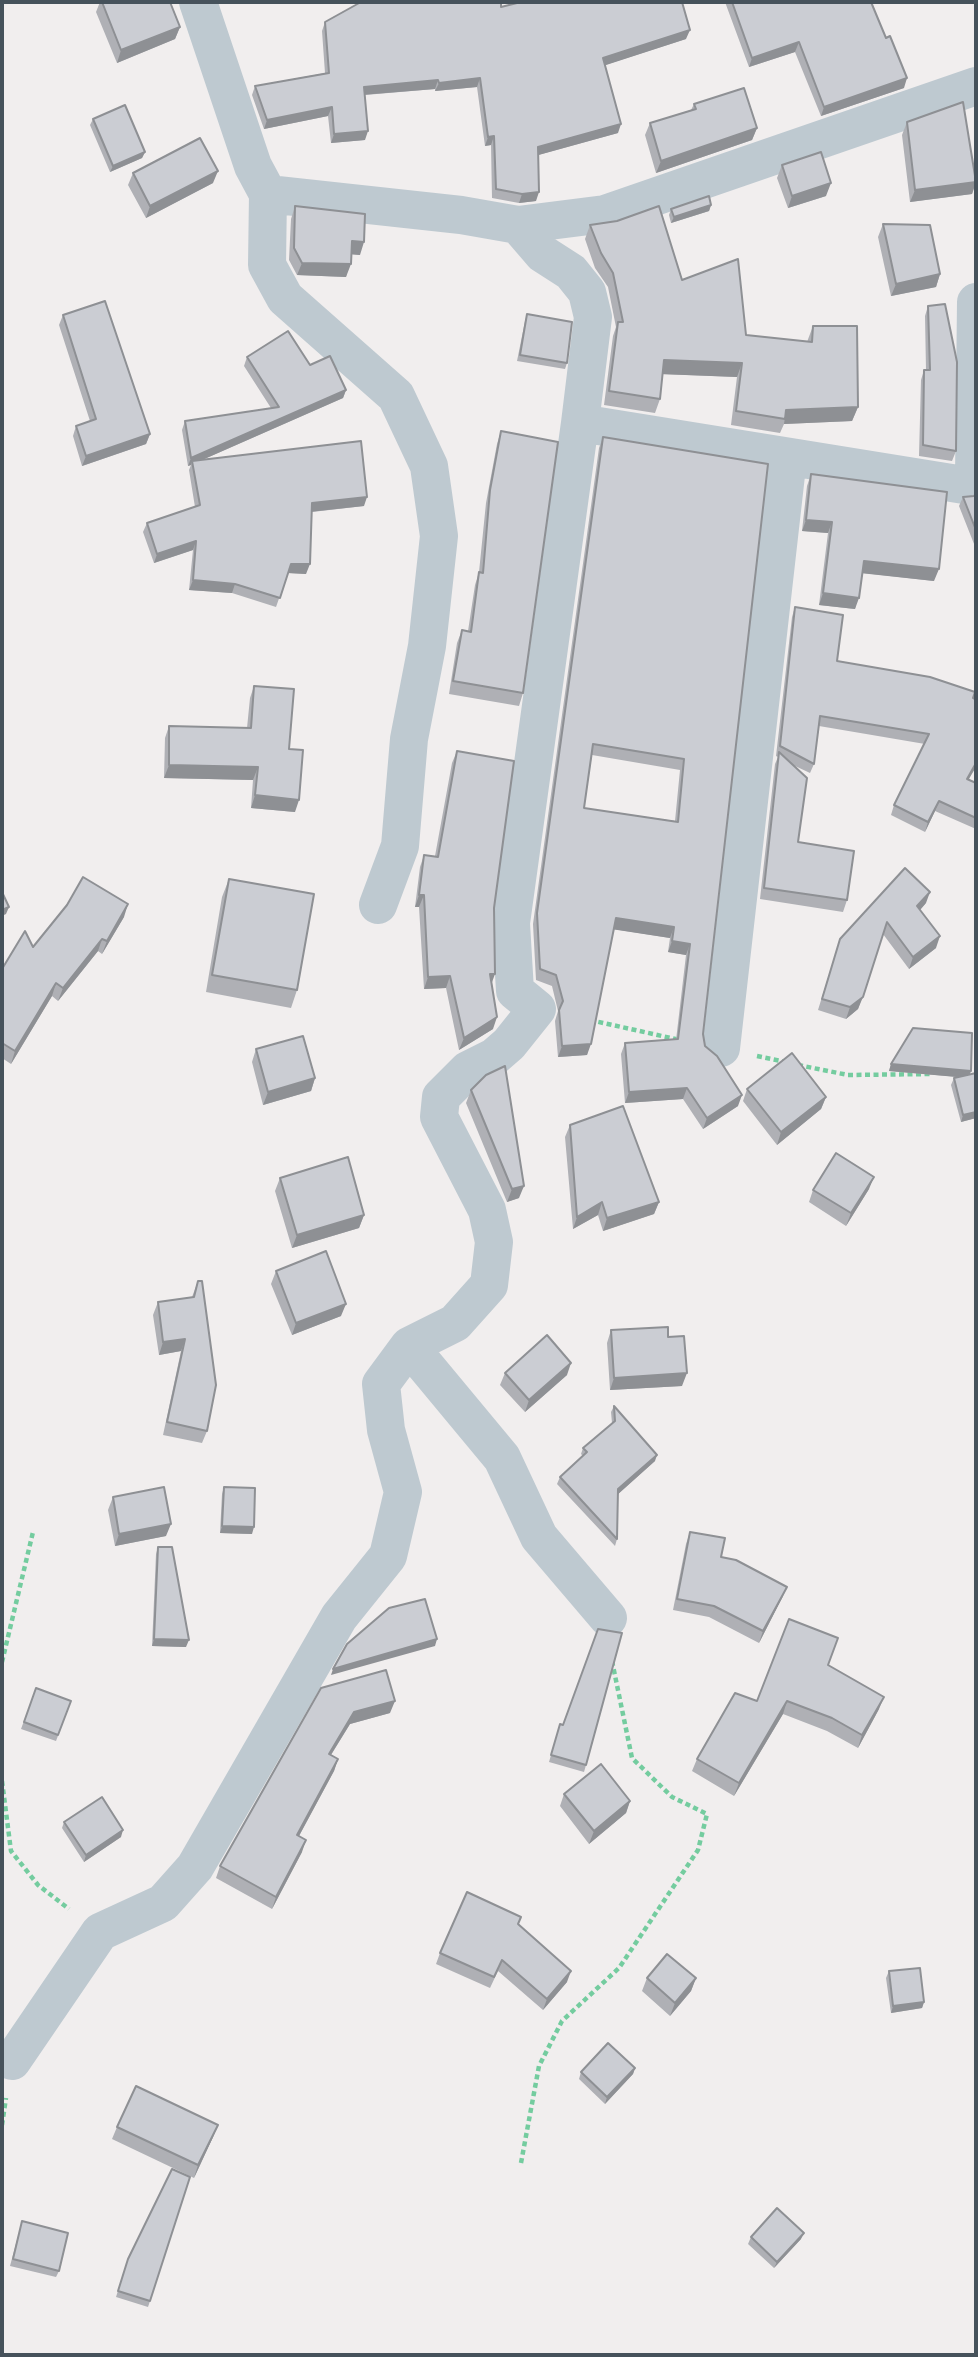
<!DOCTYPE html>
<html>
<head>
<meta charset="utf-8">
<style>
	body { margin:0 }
	#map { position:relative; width:978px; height:2357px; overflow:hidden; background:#f1eeee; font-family:Jost,sans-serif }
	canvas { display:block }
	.frame { position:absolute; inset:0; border:4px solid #46525b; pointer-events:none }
</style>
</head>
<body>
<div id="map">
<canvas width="978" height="2357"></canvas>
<div class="frame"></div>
</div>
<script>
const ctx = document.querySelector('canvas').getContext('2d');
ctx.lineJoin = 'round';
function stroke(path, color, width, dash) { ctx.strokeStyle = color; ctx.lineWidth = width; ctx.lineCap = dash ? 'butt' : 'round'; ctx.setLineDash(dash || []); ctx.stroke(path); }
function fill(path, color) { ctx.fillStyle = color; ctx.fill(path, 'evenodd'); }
stroke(new Path2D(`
	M590 1020 680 1040
	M757 1056 786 1062
	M798 1065 848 1075 932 1074
	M2 1662 33 1532
	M2 1781 11 1851 38 1885 69 1909
	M2 2125 6 2098
	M521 2163 539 2066 562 2021 619 1968 698 1850 707 1814 672 1797 632 1758 612 1661`), '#74cc9f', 4.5, [5, 3.5]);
stroke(new Path2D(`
	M268 194 267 265 285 298 396 396 429 466 439 536 427 646 409 739 400 846 378 905
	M518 225 605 214 976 86
	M580 423 964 485 974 477 976 302
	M721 1048 788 457
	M409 1346 502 1458 539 1537 608 1618
	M12 2061 100 1932 163 1903 195 1867 339 1617 388 1556 403 1492 386 1430 381 1384 409 1346 455 1323 489 1285 494 1242 487 1210 439 1117 441 1097 468 1070 494 1057 509 1044 537 1009 515 991 511 923 580 423 593 317 587 292 571 272 543 254 518 225 461 215 268 194 253 166 198 2`), '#bec9d0', 38);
fill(new Path2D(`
	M100 2H170L180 27 175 39 117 63 96 12Z
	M725 2H871L904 88 821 116 795 52 749 67Z
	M501 7 686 39 605 65 618 133 538 155 536 201 519 203 492 198 491 145 485 146 477 87 435 91V89L365 95V140L331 143 328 116 264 129 252 95 255 86 325 73 322 31 325 22Z
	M694 104 757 128 752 140 656 173 645 135 650 123 691 110Z
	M93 119 145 152 142 158 110 172 90 125Z
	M907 122 976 182 972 194 910 202 902 135Z
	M782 165 826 196 788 208 777 178Z
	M133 173 213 183 146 218 128 185Z
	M711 205 709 211 671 223 669 215 671 209Z
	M295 206 360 255 351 254 346 277 297 275 289 260 291 219Z
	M883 224 940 274 936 287 891 296 878 237Z
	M590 225 682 280 746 335 807 342 813 326 858 407 852 421 784 424 780 433 731 425 737 377 662 374 660 399 655 413 604 405 613 336 616 327 608 287 595 268 585 239Z
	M928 306 956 451 952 461 919 456 921 380 924 370H926L925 316Z
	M527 314 567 363 565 369 517 361 525 321Z
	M63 315 150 434 146 444 82 466 73 436 76 426 90 421 59 325Z
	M247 357 310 365 346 390 343 398 202 460 364 506 312 512 306 574 288 573 276 607 232 593 189 590 193 550 154 563 143 532 147 523 195 507 189 470 191 465 188 466 182 430 185 421 271 408 244 366Z
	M501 431 523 693 519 706 449 694 457 643 462 630 468 631 475 585 479 572 486 503 497 444Z
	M603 437 768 464 703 1034 705 1046 738 1106 703 1129 683 1099 625 1103 621 1054 625 1043 676 1040 686 955 668 952 670 938 613 929 587 1055 558 1057 555 1021 558 1011 552 986 536 980 533 924 599 448ZM592 755 680 770 675 821 584 808Z
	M811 474 934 581 863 573 855 609 819 605 828 533 802 531 807 486Z
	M976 494V549L959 506 963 497 974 496Z
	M795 607 837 661 973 698 969 780 976 783V829L935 811 925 832 891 815 894 805 925 744 819 726 814 764 810 773 793 765 798 842 847 900 843 912 760 899 775 764 778 757 776 756 792 617Z
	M254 686 289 749 295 812 251 808 253 780 164 778 165 738 169 726 247 728 250 698Z
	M457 751 494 908 492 983 493 1029 459 1050 446 988 424 989 419 907H415L420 867 424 855 435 856 452 763Z
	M229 879 297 990 291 1008 206 992 222 897Z
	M926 903 920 910 936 948 909 969 883 934 858 1009 846 1019 818 1010 840 939Z
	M124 917 102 954 98 951 58 1001 52 996 11 1064 2 1058V969L33 947Z
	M256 1049 315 1078 311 1091 263 1105 252 1062Z
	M891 1064 971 1071 970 1074 976 1073V1118L961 1122 951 1085 954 1078 959 1077 889 1071Z
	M747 1089 826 1097 821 1109 777 1145 743 1101Z
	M471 1090 519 1198 507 1202 466 1103Z
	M570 1125 659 1202 654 1214 603 1231 598 1215 573 1229 565 1137Z
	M280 1178 364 1215 359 1228 292 1248 275 1191Z
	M869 1189 846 1226 809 1202 813 1190Z
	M276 1271 341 1316 292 1335 271 1284Z
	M198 1281 207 1431 202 1443 163 1435 181 1351 159 1355 153 1315 158 1302 192 1297Z
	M611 1330 668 1337 682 1386 610 1390 607 1343Z
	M505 1373 567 1375 525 1412 500 1385Z
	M614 1406 655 1461 618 1494 617 1539 615 1546 557 1484 560 1477 583 1456 581 1454 583 1448 612 1423 611 1412Z
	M224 1487 252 1534 220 1533 222 1494Z
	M113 1497 166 1536 115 1546 108 1510Z
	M690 1532 721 1557 787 1587 782 1598 759 1643 709 1617 673 1610 686 1544Z
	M158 1547 186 1647 152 1646 156 1554Z
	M828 1665 879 1709 858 1748 827 1731 783 1714 734 1796 692 1771 697 1759 757 1701Z
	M36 1688 71 1701 56 1741 21 1729Z
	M321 1688 390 1713 350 1724 331 1755 338 1759 334 1771 299 1836 302 1852 272 1909 216 1878 220 1866Z
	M560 1724 563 1725 586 1765 584 1772 549 1762Z
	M564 1794 630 1801 626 1813 589 1844 560 1806Z
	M64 1822 121 1837 84 1862 62 1828Z
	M521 1917 518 1925 567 1982 543 2010 498 1971 490 1988 436 1964 440 1953Z
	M889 1971 924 2002 922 2008 891 2013 886 1978Z
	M647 1978H696L691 1991 670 2016 642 1991Z
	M635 2068 633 2074 605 2104 579 2079 581 2072Z
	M218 2125 213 2137 194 2178 112 2139 117 2127Z
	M22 2221 59 2271 56 2277 10 2266Z
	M751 2237 801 2239 774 2268 748 2244Z
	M128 2259 150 2301 148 2307 116 2297Z`), '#afb0b5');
fill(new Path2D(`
	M180 27 175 39 117 63 121 50Z
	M690 30 686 39 600 67 603 58Z
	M799 42 795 52 749 67 752 58Z
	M480 78 477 87 435 91 439 83Z
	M907 78 904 88 821 116 824 107Z
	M438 80 435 89 361 95 364 87Z
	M332 107 328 116 264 129 267 120Z
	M621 124 618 133 535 156 538 147Z
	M757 128 752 140 656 173 661 161Z
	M368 131 365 140 331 143 334 134Z
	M494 136 491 145 485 146 488 137Z
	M145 152 142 158 110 172 113 166Z
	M218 171 213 183 146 218 150 206Z
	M976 182 972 194 910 202 915 190Z
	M831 183 826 196 788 208 792 196Z
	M539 192 536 201 519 203 522 194Z
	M711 205 709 211 671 223 674 217Z
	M352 241 364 242 360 255 347 254Z
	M302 263 351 264 346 277 297 275Z
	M940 274 936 287 891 296 896 284Z
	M664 360 742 363 737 377 659 374Z
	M346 390 343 398 193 464 192 461 191 465 188 466 191 458Z
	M858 407 852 421 784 424 786 410Z
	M150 434 146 444 82 466 86 456Z
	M367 497 364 506 309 512 312 503Z
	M806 520 832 522 828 533 802 531Z
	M196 541 193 550 154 563 157 554Z
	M864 561 939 569 934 581 860 573Z
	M291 564H310L306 574 288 573Z
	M193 580 235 584 232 593 189 590Z
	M823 593 859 598 855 609 819 605Z
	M976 763V767L963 789 967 779Z
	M169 765 258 767 253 780 164 778Z
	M255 795 299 800 295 812 251 808Z
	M939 801 935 811 925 832 928 822Z
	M930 892 926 903 913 918 917 906Z
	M419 895H424L419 907H415Z
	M128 904 124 917 102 954 107 941Z
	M9 907 6 914 2 916V910Z
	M616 918 674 927 670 938 611 929Z
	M940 936 936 948 909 969 913 957Z
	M102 939 98 951 58 1001 63 988Z
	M672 941 690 944 686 955 668 952Z
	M490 974H495L491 985Z
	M450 976 446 988 424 989 428 977Z
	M56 983 52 996 11 1064 15 1051Z
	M863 997 858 1009 846 1019 850 1007Z
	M497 1017 493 1029 459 1050 464 1038Z
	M591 1044 587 1055 558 1057 562 1046Z
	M891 1064 971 1071 968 1078 889 1071Z
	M315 1078 311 1091 263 1105 268 1092Z
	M687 1088 683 1099 625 1103 629 1092Z
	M742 1095 738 1106 703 1129 707 1118Z
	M826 1097 821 1109 777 1145 781 1132Z
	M976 1112V1118L961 1122 963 1115Z
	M874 1177 869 1189 846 1226 851 1213Z
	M524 1186 519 1198 507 1202 512 1189Z
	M602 1202 598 1215 573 1229 577 1217Z
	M659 1202 654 1214 603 1231 607 1218Z
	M364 1215 359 1228 292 1248 297 1235Z
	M346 1304 341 1316 292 1335 296 1323Z
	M185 1339 181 1351 159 1355 163 1342Z
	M571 1363 567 1375 525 1412 529 1400Z
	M687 1373 682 1386 610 1390 614 1378Z
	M657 1455 655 1461 616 1496 618 1489Z
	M171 1524 166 1536 115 1546 119 1534Z
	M222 1526 254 1527 252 1534 220 1533Z
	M787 1587 782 1598 759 1643 763 1631Z
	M154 1639 189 1640 186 1647 152 1646Z
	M437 1639 435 1646 331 1675 333 1669Z
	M884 1697 879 1709 858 1748 862 1735Z
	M395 1701 390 1713 350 1724 324 1766 329 1754 354 1712Z
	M787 1701 783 1714 734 1796 739 1783Z
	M338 1759 334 1771 293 1847 297 1835Z
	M630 1801 626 1813 589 1844 594 1831Z
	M123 1830 121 1837 84 1862 86 1855Z
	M306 1840 302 1852 272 1909 276 1897Z
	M571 1971 567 1982 543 2010 547 1999Z
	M696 1978 691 1991 670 2016 675 2003Z
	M924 2002 922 2008 891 2013 893 2006Z
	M635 2068 633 2074 605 2104 607 2097Z
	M218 2125 213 2137 194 2178 198 2165Z
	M804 2233 801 2239 774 2268 777 2262Z`), '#8e9094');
const building = new Path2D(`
	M102 2H170L180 27 121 50Z
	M361 2H501V7L521 2H682L690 30 603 58 621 124 538 147 539 192 522 194 496 189 494 136 488 137 480 78 439 83 438 80 364 87 368 131 334 134 332 107 267 120 255 86 329 73 325 22Z
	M732 2H871L886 38 890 36 907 78 824 107 799 42 752 58Z
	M744 88 757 128 661 161 650 123 696 109 694 104Z
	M963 102 976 182 915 190 907 122Z
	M125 105 145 152 113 166 93 119Z
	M200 138 218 171 150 206 133 173Z
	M821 152 831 183 792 196 782 165Z
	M709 196 711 205 674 217 671 209Z
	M295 206 365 214 364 242 352 241 351 264 302 263 294 248Z
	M659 206 682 280 738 259 746 335 812 342 813 326H857L858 407 786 410 785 419 736 411 742 363 664 360 660 399 609 391 618 322H623L613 273 601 253 590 225 617 221Z
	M883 224 930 225 940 274 896 284Z
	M105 301 150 434 86 456 76 426 96 419 63 315Z
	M945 304 957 362 956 451 923 445 924 370H930L928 306Z
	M527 314 572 322 567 363 520 355Z
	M288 331 310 365 330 356 346 390 191 458 185 421 279 407 247 357Z
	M501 431 558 442 523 693 453 681 462 630 471 632 479 572 483 573 490 490Z
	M603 437 768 464 703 1034 705 1046 717 1056 742 1095 707 1118 687 1088 629 1092 625 1043 678 1039 690 944 672 941 674 927 616 918 591 1044 562 1046 559 1010 563 1001 556 975 540 969 537 913ZM593 744 684 759 678 822 584 808Z
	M361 441 367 497 312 503 310 564H291L280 598 235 584 193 580 196 541 157 554 147 523 200 505 192 461Z
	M811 474 947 492 939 569 864 561 859 598 823 593 832 522 806 520Z
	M976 494V530L963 497 974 496Z
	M795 607 843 615 837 661 930 677 975 692 973 698 976 700V763L967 779 976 783V818L939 801 928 822 894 805 929 734 820 716 814 764 780 746Z
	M254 686 294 689 289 749 303 750 299 800 255 795 258 767 169 765V726L251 728Z
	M457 751 514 761 494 908 495 974H490L497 1017 464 1038 450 976 428 977 424 895H419L424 855 438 857Z
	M779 752 807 778 798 842 854 851 847 900 764 888Z
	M905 868 930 892 917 906 940 936 913 957 887 922 863 997 850 1007 822 999 840 939Z
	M83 877 128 904 107 941 102 939 63 988 56 983 15 1051 2 1043V969L25 931 33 947 67 905Z
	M229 879 314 894 297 990 212 975Z
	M2 892 9 907 2 910Z
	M913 1028 972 1033 971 1071 891 1064Z
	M303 1036 315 1078 268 1092 256 1049Z
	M792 1053 826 1097 781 1132 747 1089Z
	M505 1066 524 1186 512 1189 471 1090 486 1075Z
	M976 1073V1112L963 1115 954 1078Z
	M623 1106 659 1202 607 1218 602 1202 577 1217 570 1125Z
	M836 1153 874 1177 851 1213 813 1190Z
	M348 1157 364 1215 297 1235 280 1178Z
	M326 1251 346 1304 296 1323 276 1271Z
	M198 1281H202L216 1385 207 1431 167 1422 185 1339 163 1342 158 1302 194 1297Z
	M668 1327V1337L684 1336 687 1373 614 1378 611 1330Z
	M547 1335 571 1363 529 1400 505 1373Z
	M614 1406 657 1455 618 1489 617 1539 560 1477 587 1452 583 1448 615 1421Z
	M164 1487 171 1524 119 1534 113 1497Z
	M224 1487 255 1488 254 1527 222 1526Z
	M690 1532 725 1538 721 1557 736 1560 787 1587 763 1631 714 1606 677 1599Z
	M158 1547H172L189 1640 154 1639Z
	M425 1599 437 1639 333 1669 347 1644 389 1608Z
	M789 1619 838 1638 828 1665 884 1697 862 1735 832 1718 787 1701 739 1783 697 1759 735 1693 757 1701Z
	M598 1629 622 1633 586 1765 551 1755 560 1724 563 1725Z
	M386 1670 395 1701 354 1712 329 1754 338 1759 297 1835 306 1840 276 1897 220 1866 321 1688Z
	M36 1688 71 1701 58 1735 24 1722Z
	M601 1764 630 1801 594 1831 564 1794Z
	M102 1797 123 1830 86 1855 64 1822Z
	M467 1892 521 1917 518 1924 571 1971 547 1999 502 1960 494 1977 440 1953Z
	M667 1954 696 1978 675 2003 647 1978Z
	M920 1968 924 2002 893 2006 889 1971Z
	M608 2043 635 2068 607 2097 581 2072Z
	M136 2086 218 2125 198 2165 117 2127Z
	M172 2169 190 2177 150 2301 118 2291 128 2259Z
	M777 2208 804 2233 777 2262 751 2237Z
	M22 2221 68 2233 59 2271 13 2259Z`);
fill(building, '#cbcdd3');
stroke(building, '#8e9094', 2);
</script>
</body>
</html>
